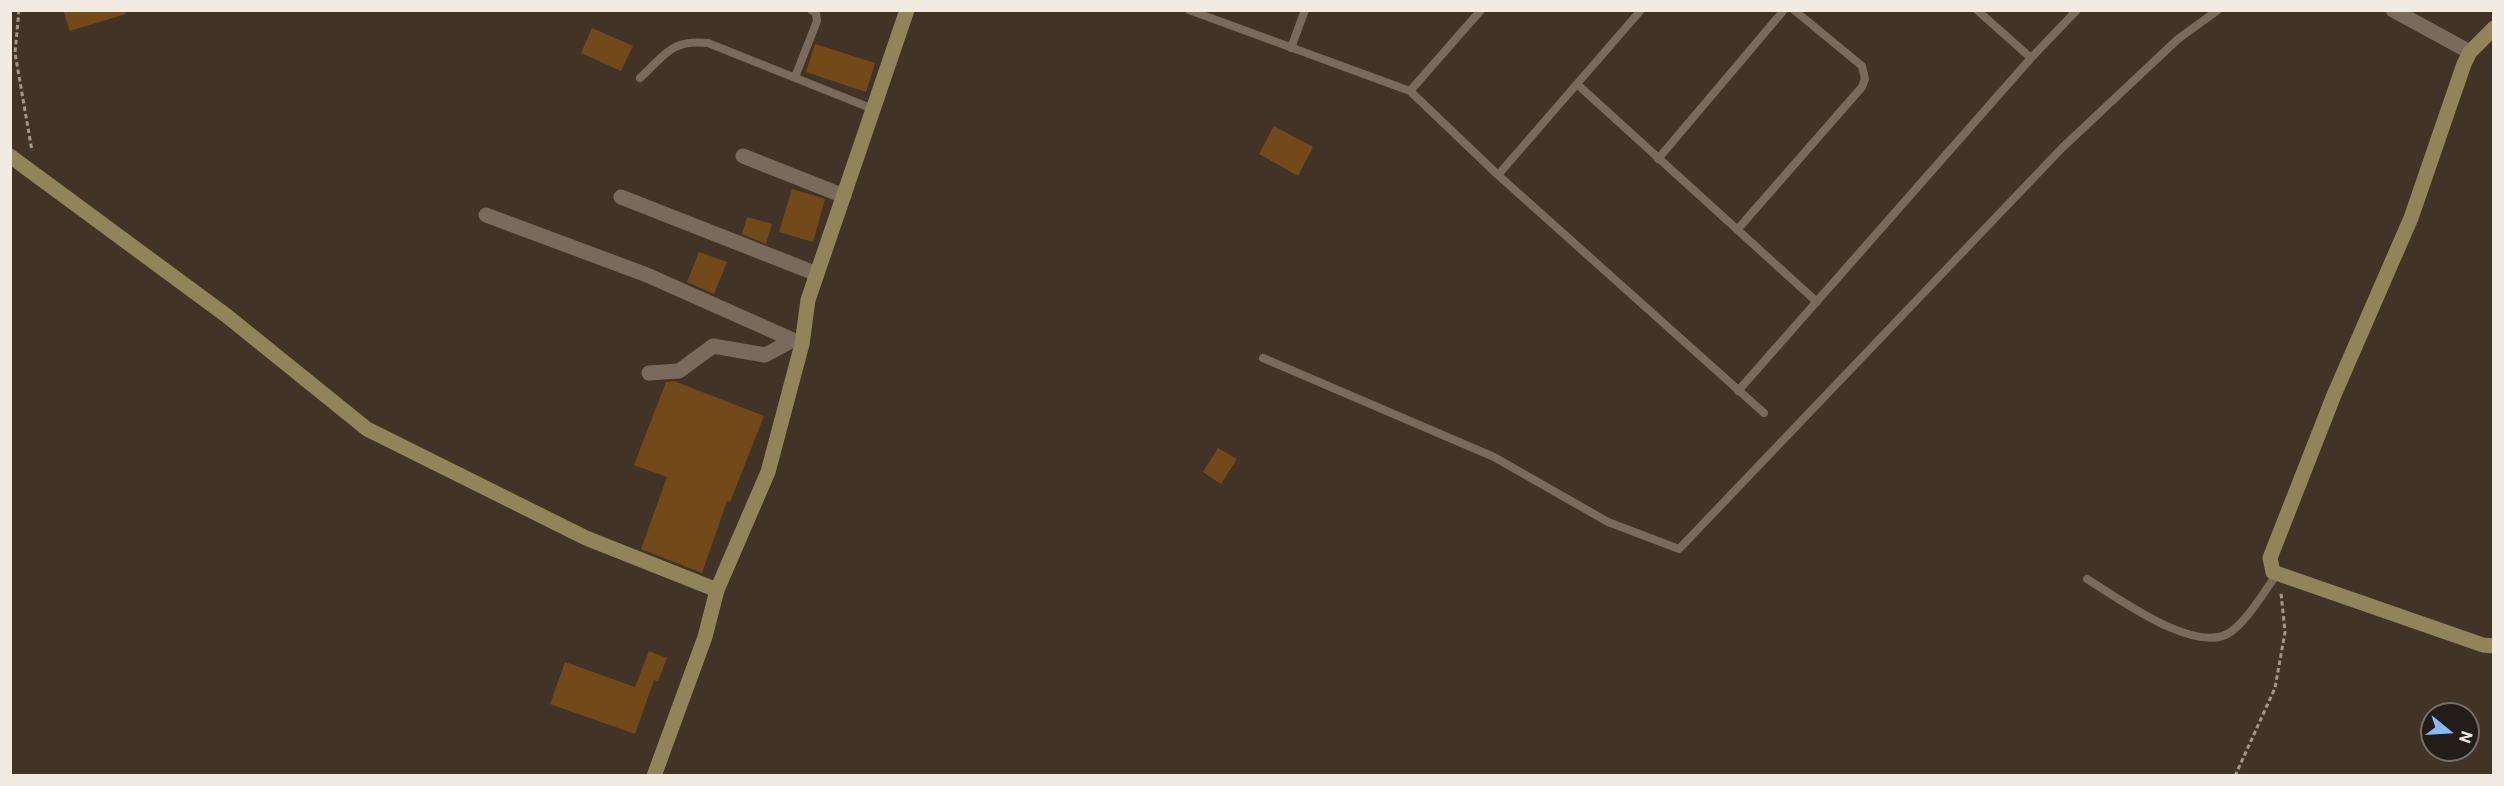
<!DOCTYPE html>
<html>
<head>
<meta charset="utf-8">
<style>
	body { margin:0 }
	#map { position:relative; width:2504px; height:786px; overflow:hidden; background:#413426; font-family:Roboto,sans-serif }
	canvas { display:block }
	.frame { position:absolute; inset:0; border:12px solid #f3eae2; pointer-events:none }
	.north { position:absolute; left:2420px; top:702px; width:60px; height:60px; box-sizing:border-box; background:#231d17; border:2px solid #766f68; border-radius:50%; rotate:108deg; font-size:16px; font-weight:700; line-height:24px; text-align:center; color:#f3eae2 }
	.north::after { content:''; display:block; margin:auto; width:21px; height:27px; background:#87bbfb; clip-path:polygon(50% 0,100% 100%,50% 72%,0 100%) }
</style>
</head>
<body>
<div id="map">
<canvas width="2504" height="786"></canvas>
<div class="frame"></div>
<div class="north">N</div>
</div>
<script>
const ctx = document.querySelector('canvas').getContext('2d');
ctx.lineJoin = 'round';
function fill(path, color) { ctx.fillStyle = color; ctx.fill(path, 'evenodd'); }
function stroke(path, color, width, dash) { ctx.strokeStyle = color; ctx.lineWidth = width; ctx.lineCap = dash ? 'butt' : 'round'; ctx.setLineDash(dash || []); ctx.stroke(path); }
fill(new Path2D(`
	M63 10H125L126 14 70 31Z
	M592 28 633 46 621 71 581 53Z
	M815 44 875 63 866 92 806 72Z
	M1274 126 1313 147 1298 176 1259 154Z
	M792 189 825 199 813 242 779 232Z
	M747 217 772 224 766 244 742 234Z
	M699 252 727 262 714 294 687 282Z
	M674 381 764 416 730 502 727 501 702 573 641 549 667 477 634 465 666 382Z
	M1218 448 1237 459 1221 484 1203 472Z
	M649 651 667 658 658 681 654 680 635 734 550 704 565 662 635 687Z`), '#724919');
stroke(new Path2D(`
	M19 10 15 53 32 151
	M2235 776 2275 688 2285 632 2281 593`), '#a2978c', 3, [4.5, 3]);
stroke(new Path2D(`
	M1189 10 1410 91 1498 175 1764 413
	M1977 10 2031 58
	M1291 48 1305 10
	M795 77 817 21 816 13 811 10
	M640 78C665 55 671 39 708 43L873 109
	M1578 85 1817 302
	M1410 91 1481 10
	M1658 159 1784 10
	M1498 175 1641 10
	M1737 230 1862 87 1865 79 1862 66 1794 10
	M1263 358 1494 457 1608 522 1679 549 2062 148 2178 39 2218 10
	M1738 391 2031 58 2077 10
	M2087 579C2117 597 2198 658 2232 631 2250 617 2264 591 2278 573`), '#7a6a5b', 8);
stroke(new Path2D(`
	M2393 10 2470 52
	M743 156 844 196
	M621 197 817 274
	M486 215 647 275 802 344
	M649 373 679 371 713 346 765 355 793 340`), '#7a6a5b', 15);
stroke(new Path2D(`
	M2494 28 2470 52 2464 64 2411 218 2334 395 2270 558 2273 572 2483 645 2494 646
	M10 156 227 316 367 429 586 538 717 590
	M654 776 705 637 717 590 768 472 802 344 808 300 907 10`), '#908458', 15);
</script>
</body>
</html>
